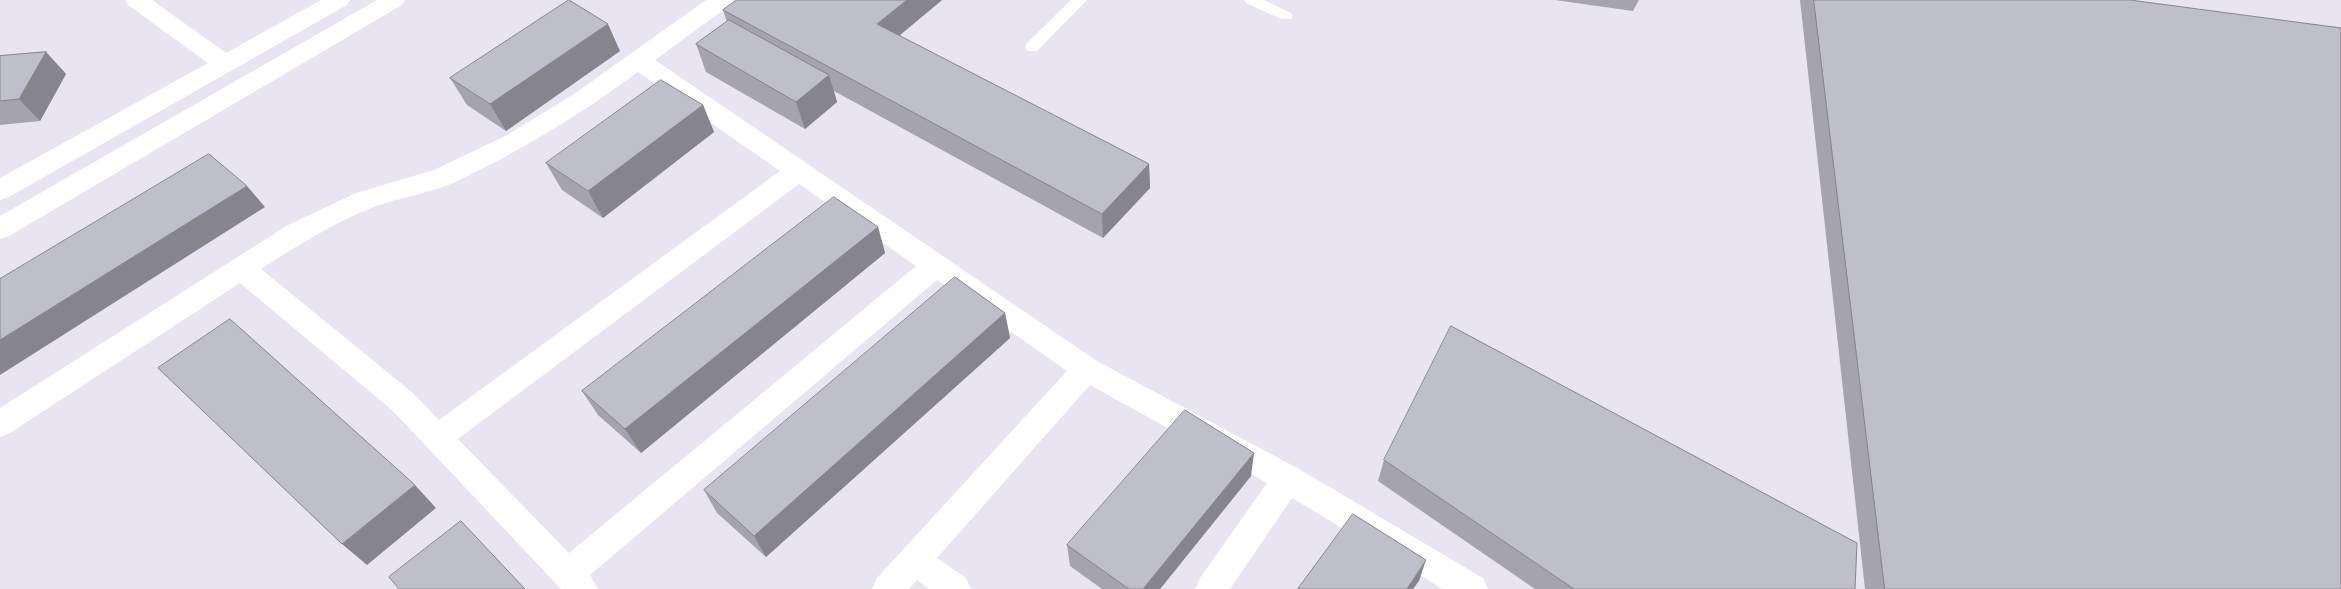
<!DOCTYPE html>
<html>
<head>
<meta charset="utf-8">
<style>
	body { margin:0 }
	canvas { display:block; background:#e8e4f1 }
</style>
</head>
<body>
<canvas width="2341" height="589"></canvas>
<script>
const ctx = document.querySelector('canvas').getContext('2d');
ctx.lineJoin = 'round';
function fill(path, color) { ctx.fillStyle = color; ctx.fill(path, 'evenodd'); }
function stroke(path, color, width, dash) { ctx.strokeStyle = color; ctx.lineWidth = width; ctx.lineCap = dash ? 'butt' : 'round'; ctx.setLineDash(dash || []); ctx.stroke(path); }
fill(new Path2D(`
	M1071 0H1087L1037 51H1027L1025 47 1027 43Z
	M1244 0H1264L1291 13 1293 16 1291 19H1281L1246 3Z`), '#fff');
fill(new Path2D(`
	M125 0H152L226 53 321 0H350L347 5 9 197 0 200V178L208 63 128 5Z
	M377 0H405L402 5 9 236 0 239V216Z
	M706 0H733L730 5 655 60 1097 361 1299 469 1483 578 1488 589H1443L1292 498 1230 589H1195L1200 578 1267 483 1090 385 937 558 966 578 971 589H929L917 580 909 589H872L877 578 1067 371 937 280 590 575 598 589H561L393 411 240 283 10 433 0 437V408L288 225 356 193 434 170 507 135 574 94ZM638 72 780 171 439 420 413 393 261 269C297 246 333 223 374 207 399 197 428 194 453 183 519 152 580 115 638 72ZM799 184 916 266 569 553 458 439Z`), '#fff');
fill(new Path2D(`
	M942 0 899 36 1149 164 1150 188 1103 238 834 91 837 102 805 129 706 72 696 44 727 22 723 10Z
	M1555 0H1639L1633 11Z
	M1800 0H2130L2341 589H1865Z
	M620 51 506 131 467 105 450 78Z
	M46 52 66 74 40 121 0 125V56Z
	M703 105 714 132 603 218 562 190 546 163Z
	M878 227 885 253 641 453 598 415 582 391Z
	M1005 313 1010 338 766 557 717 513 704 490Z
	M1384 460 1855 589H1535L1378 481Z
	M1251 476 1160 589H1102L1070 566 1067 545Z`), '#a4a3af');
fill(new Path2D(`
	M907 0H942L883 49 877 24Z
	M608 24 620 51 506 131 490 104Z
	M46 52 66 74 40 121 19 99Z
	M829 75 837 102 805 129 796 102Z
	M703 105 714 132 603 218 588 191Z
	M1149 164 1150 188 1103 238 1102 214Z
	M247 186 265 207 0 375V340Z
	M878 227 885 253 641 453 625 429Z
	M1005 313 1010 338 766 557 754 536Z
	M1254 453 1251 476 1160 589H1143Z
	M415 485 436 508 367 565 342 544Z
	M1426 560 1419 581 1413 589H1407Z`), '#86858e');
const building = new Path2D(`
	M569 0 608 24 490 104 450 78Z
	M737 0H907L877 24 1149 164 1102 214 723 10Z
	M1814 0H2130L2341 28V589H1885Z
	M729 20 829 75 796 102 696 44Z
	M46 52 19 99 0 101V56Z
	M661 80 703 105 588 191 546 163Z
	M209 154 247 186 0 340V279Z
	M834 197 878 227 625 429 582 391Z
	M955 277 1005 313 754 536 704 490Z
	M230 319 415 485 342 544 158 368Z
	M1451 326 1857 543 1855 589H1574L1384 460Z
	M1185 410 1254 453 1143 589H1129L1067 545Z
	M1353 514 1426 560 1407 589H1298Z
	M461 521 525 589H399L389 577Z`);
fill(building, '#bfbecb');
stroke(building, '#86858e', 1);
</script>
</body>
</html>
